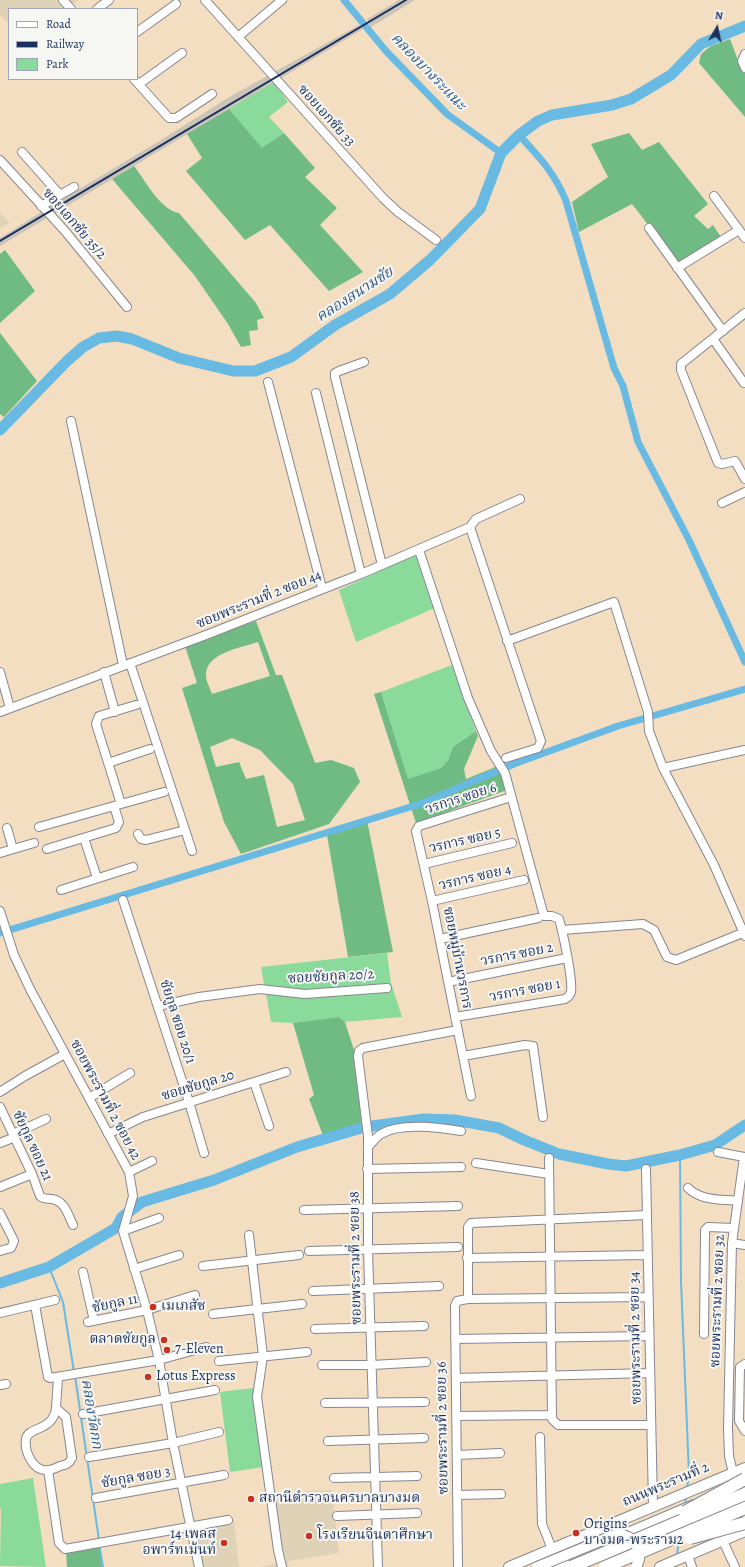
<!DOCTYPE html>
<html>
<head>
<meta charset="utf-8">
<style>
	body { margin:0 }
	#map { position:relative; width:745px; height:1567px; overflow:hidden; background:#f3dec1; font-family:Alegreya,serif }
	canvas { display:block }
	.legend { position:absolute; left:8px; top:8px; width:130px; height:72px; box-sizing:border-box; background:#f6f6f2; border:1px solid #9ea6b7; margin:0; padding:5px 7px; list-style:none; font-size:12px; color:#1b2f5e }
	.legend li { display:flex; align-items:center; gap:8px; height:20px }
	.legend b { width:20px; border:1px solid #9ea6b7 }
	.north { position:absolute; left:697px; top:8px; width:40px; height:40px; -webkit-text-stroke:3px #f6f6f2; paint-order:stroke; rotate:9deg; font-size:11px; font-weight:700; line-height:16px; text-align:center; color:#1b2f5e }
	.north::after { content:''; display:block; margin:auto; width:14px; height:18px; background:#1b2f5e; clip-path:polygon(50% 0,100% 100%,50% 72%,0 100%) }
</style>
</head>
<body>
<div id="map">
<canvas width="745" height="1567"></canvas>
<ul class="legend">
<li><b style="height:5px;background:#fff"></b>Road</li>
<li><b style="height:5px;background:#1b2f5e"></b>Railway</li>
<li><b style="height:11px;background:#8adb9b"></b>Park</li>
</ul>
<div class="north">N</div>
</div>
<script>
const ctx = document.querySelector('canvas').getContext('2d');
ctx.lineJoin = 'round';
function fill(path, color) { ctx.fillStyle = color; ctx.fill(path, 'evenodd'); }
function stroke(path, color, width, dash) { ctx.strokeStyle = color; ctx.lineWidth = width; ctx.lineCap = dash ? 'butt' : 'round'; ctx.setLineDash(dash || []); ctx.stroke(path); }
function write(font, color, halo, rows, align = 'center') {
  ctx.font = font + ' Alegreya,"Noto Serif Thai",serif'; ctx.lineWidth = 4; ctx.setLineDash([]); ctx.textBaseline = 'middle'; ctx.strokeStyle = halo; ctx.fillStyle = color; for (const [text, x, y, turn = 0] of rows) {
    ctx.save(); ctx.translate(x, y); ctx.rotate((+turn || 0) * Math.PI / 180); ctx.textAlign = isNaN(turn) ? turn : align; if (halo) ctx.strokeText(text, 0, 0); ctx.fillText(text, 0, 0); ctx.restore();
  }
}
fill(new Path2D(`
	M0 0H79L62 9H9V24L0 15Z
	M0 213 10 223 0 228Z
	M332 1490 339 1553 288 1561V1567H262L287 1561 283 1551 274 1495 307 1491Z
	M234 1520 239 1567H202L195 1528Z`), '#e0d2b6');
fill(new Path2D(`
	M399 0H415L371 27 367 19Z
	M359 25 363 29 0 246V238L41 212 161 140 231 96Z`), '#c9c3b8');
fill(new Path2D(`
	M274 82 288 102 269 117 284 133 262 149 229 109Z
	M417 554 435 608 356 642 339 590Z
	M452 665 476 731 453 747 448 760 441 768 408 780 381 692Z
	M387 953 391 983 402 1017 345 1022 339 1017 293 1023 271 1022 261 967Z
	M253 1388 264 1467 230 1472 220 1392Z
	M33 1478 46 1567 0 1566 1 1509 0 1508V1484Z`), '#8adb9b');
fill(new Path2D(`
	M730 39 739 63 745 69V117L699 63 701 54 711 46Z
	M229 109 262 148 284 133 315 168 305 177 337 208 320 225 363 272 329 291 270 225 245 240 186 171 202 158 187 134Z
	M629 133 642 150 659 142 708 204 694 216 708 229 713 225 721 237 678 263 632 204 579 232 572 202 608 177 591 144Z
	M134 166C145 180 160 210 179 213L256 303 264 318 257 320 258 330 249 331 251 345 241 347 228 324 195 276 112 179Z
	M5 250 35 291 0 323V254Z
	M0 333 37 381 4 417 0 414Z
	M256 621 276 675H282L315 763 331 760 354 768 360 782 329 824 241 854 224 822 182 688 197 683 185 646ZM258 642 270 676 212 694C210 688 206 681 206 676 205 653 240 648 258 642ZM232 738 260 750 293 784 305 820 277 827 264 775 246 779 239 762 216 767 210 747Z
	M381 692 408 779 441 768 448 760 453 747 476 731 478 736 464 769 466 779 498 766 507 790 416 823 374 694Z
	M367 820 393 952 348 957 327 835Z
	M339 1017 345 1022 354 1050 359 1049 361 1123 324 1138 309 1099 314 1095 293 1023Z
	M99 1545 102 1567H67L66 1551Z`), '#6fbb83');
stroke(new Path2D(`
	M680 1155 681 1281 689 1475 687 1488
	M49 1267 63 1302 74 1372
	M75 1376 99 1540
	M685 1506 686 1496
	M99 1544 103 1567
	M677 1555 679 1540`), '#68bae3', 2);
stroke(new Path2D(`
	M344 0 386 51 447 114 501 153
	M519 135C540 158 554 172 566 201L614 368 623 386 638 442 689 540 745 662
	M0 933 420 804 514 764 618 726 745 689`), '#68bae3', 7);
stroke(new Path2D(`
	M0 430 67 361 83 347 99 338 117 336 132 339 179 358 233 371H255L291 357 335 325 390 294 430 260 480 209 501 153 519 135 538 121 552 115 612 105 631 99 671 75 701 44 745 26
	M0 1283 49 1267 116 1228 122 1217 142 1202 214 1180 297 1147 365 1127 424 1119 455 1120 499 1128 524 1140 559 1154 608 1164 626 1166 680 1155 715 1145 745 1125`), '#68bae3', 11);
const minor = new Path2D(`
	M63 0 71 9
	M205 0 383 198 398 212 436 240
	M97 9 109 0
	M137 32 176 4
	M238 37 282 0
	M745 54 742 61 745 68
	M134 79 169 118H176L212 94
	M139 84 182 53
	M22 152 60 195
	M0 160 65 231 127 307
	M714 196 745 238
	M41 206 74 187
	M649 228 723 331
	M677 268 739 230
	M745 313 681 364V370L718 463 722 464 735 461 745 479
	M713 339 744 383
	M364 362 339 371 335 373V377L382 565
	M268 382 322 588
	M316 393 361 574
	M71 421 123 665
	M722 503 745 492
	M470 527 541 741 538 748 506 758
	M419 550 468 698 491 751 505 773 544 916H552L559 919C563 933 573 979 571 992 570 996 568 997 565 999L455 1017
	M507 641 614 602 648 712 649 731 663 768 714 865 745 936
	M130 663 192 851
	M0 672 10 708
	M104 672 115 712
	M0 712 206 635 361 574 470 527 476 519 520 499
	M108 763 150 749
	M663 768 745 750
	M121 804 96 724 99 716 136 705
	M39 827 164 792
	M7 828 13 849
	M138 834 141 839 146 840 185 830
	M84 838 97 878
	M47 849 116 828 119 822 114 806
	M0 853 34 843
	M424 864 512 843
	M61 890 133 867
	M123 900 189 1102 204 1153
	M432 901 524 880
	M0 911 14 955 30 989 129 1172 133 1196 123 1231 147 1310 159 1360 173 1443 199 1567
	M562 930 643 924 654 930 667 957 676 960 745 932
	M440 939 538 918
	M448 982 567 958
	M158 1006 199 997 260 989 305 994 387 988
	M463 1056 525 1045 533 1046 543 1117
	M254 1082 286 1072
	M0 1092 25 1076 65 1054
	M471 1096 432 901 416 831 419 826 511 797
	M89 1098 130 1073
	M0 1107 32 1174 40 1196C44 1200 47 1198 52 1199 65 1201 68 1215 73 1225
	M13 1134 46 1119
	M108 1134 143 1117 254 1082 269 1126
	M0 1143 15 1137
	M368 1147C372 1143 376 1137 381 1134 401 1122 440 1128 461 1131
	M718 1152 744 1157 732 1243 728 1428 729 1456 733 1473
	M549 1158 552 1419 558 1425H651
	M476 1163 549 1174
	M367 1169 461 1167
	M646 1169 653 1506
	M129 1172 152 1161
	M0 1187 32 1174
	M688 1188C701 1201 721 1199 738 1201
	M304 1210 458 1206
	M0 1213 14 1241 11 1248 0 1251
	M123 1231 159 1218
	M249 1235 263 1356 257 1397 278 1550 282 1567
	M732 1243 745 1245
	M309 1251 458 1247
	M467 1258 647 1255
	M203 1266 299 1255
	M134 1269 179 1255
	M83 1272 94 1321
	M313 1291 439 1286
	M468 1299V1227L471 1223 647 1215
	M35 1305 48 1377 50 1378 159 1360 206 1347
	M0 1313 55 1300
	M213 1314 302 1304
	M88 1322 147 1310 195 1295
	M315 1329 424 1326
	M704 1334 705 1230 708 1227 734 1228
	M455 1339 649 1336
	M219 1361 307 1352
	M745 1364 740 1367 739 1421 745 1431
	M322 1365H372L426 1362
	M456 1378 650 1373
	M0 1385 6 1384
	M325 1403 425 1402
	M56 1408C53 1432 28 1426 26 1439 24 1451 33 1472 48 1470 52 1470 56 1468 60 1466 66 1465 69 1464 72 1458L66 1417 56 1408 58 1378
	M83 1414 215 1390
	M456 1416 552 1415
	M540 1437 542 1524 552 1549
	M328 1441 424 1438
	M457 1455 500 1453
	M89 1457 173 1443 219 1432
	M48 1470 59 1543 65 1549 228 1520
	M334 1478 417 1476
	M457 1495 501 1494
	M96 1498 224 1475
	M337 1516 417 1513
	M723 1541 735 1567
	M688 1555 692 1567
	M378 1567 368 1251V1136L358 1056 359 1051 363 1048 458 1030
	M458 1567 455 1306 457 1301 468 1299 648 1297`);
const major = new Path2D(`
	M509 1567 745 1468
	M660 1567 745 1531`);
const highway = new Path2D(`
	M551 1567 694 1506`);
stroke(minor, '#878690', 10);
stroke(major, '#878690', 12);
stroke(highway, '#878690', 14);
stroke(minor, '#fff', 8);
stroke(major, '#fff', 10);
stroke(highway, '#fff', 12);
stroke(new Path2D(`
	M0 241 406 0`), '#1b2f5e', 2);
const majorBridge = new Path2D(`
	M537 1567 617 1534C634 1535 645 1551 636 1567`);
const highwayBridge = new Path2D(`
	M685 1512 745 1479
	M690 1538 745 1523
	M571 1567 745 1494
	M605 1567 745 1508`);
stroke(majorBridge, '#878690', 12, []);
stroke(highwayBridge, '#878690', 14, []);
stroke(majorBridge, '#fff', 10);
stroke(highwayBridge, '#fff', 12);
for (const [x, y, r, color] of [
	[153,1307,4,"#c8321e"],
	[164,1340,4,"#c8321e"],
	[167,1350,4,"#c8321e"],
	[148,1377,4,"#c8321e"],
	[251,1499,4,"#c8321e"],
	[576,1533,4,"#c8321e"],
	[309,1536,4,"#c8321e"],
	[224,1543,4,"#c8321e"]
]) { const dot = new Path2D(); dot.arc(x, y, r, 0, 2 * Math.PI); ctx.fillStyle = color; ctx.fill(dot); stroke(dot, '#f6f6f2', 1.5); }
write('14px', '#1b2f5e', '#f6f6f2', [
	["ซอยเอกชัย 33",326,116,48],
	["ซอยเอกชัย 35/2",74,224,49],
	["ซอยพระรามที่ 2 ซอย 44",259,600,-22],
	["วรการ ซอย 6",461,799,-18],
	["วรการ ซอย 5",465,841,-13],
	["วรการ ซอย 4",475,878,-13],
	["วรการ ซอย 2",517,955,-11],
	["ซอยหมู่บ้านวรการ",457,958,79],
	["ซอยชัยกูล 20/2",331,977,-3],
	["วรการ ซอย 1",525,991,-11],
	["ชัยกูล ซอย 20/1",177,1022,72],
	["ซอยชัยกูล 20",198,1086,-17],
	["ซอยพระรามที่ 2 ซอย 42",105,1100,62],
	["ชัยกูล ซอย 21",32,1146,65],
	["ซอยพระรามที่ 2 ซอย 38",356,1258,-91],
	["ซอยพระรามที่ 2 ซอย 32",718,1301,-88],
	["ชัยกูล 11",115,1304,-12],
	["ซอยพระรามที่ 2 ซอย 34",636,1338,-91],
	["ซอยพระรามที่ 2 ซอย 36",443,1428,-91],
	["ชัยกูล ซอย 3",136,1478,-10],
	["ถนนพระรามที่ 2",666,1485,-23]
]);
write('14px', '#1b2f5e', '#f6f6f2', [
	["เมเภสัช",161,1307],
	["ตลาดชัยกูล",156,1340,"right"],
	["7-Eleven",175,1350],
	["Lotus Express",156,1377],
	["สถานีตำรวจนครบาลบางมด",259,1499],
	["Origins",584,1525],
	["บางมด-พระราม2",584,1541],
	["14 เพลส",216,1535,"right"],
	["อพาร์ทเม้นท์",216,1551,"right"],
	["โรงเรียนจินดาศึกษา",317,1536]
], 'left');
write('italic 15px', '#325986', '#f6f6f2', [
	["คลองบางระแนะ",428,72,46],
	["คลองสนามชัย",355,295,-33],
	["คลองวัดกก",91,1414,81]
]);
</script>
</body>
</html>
